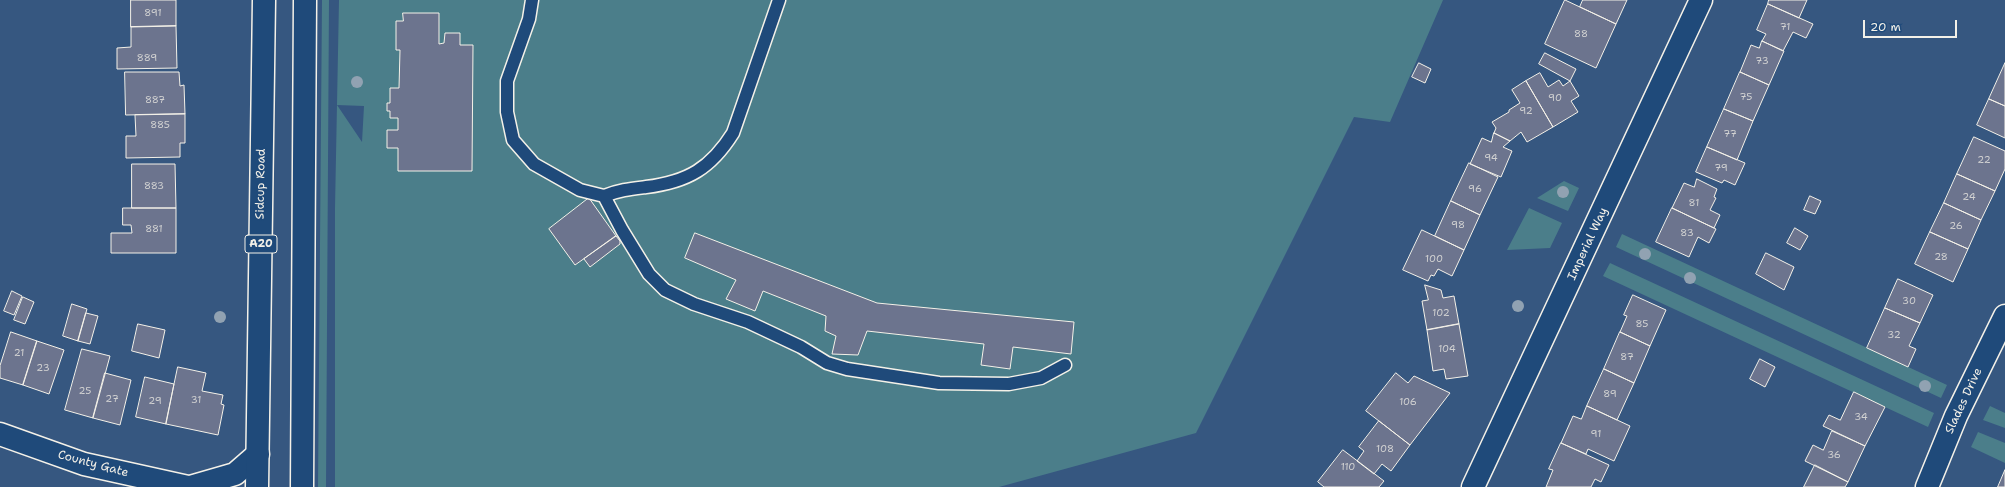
<!DOCTYPE html>
<html>
<head>
<meta charset="utf-8">
<style>
	body { margin:0 }
	#map { position:relative; width:2005px; height:487px; overflow:hidden; background:#365780; font-family:"Shantell Sans",sans-serif }
	canvas { display:block }
	.scale { position:absolute; left:1863px; top:20px; width:94px; height:18px; box-sizing:border-box; border:2px solid #f4f1e8; border-top:0; padding-left:5px; font-size:12px; line-height:14px; white-space:nowrap; color:#f4f1e8; -webkit-text-stroke:3px #1f4a7a; paint-order:stroke }
</style>
</head>
<body>
<div id="map">
<canvas width="2005" height="487"></canvas>
<div class="scale">20 m</div>
</div>
<script>
const ctx = document.querySelector('canvas').getContext('2d');
ctx.lineJoin = 'round';
function fill(path, color) { ctx.fillStyle = color; ctx.fill(path, 'evenodd'); }
function stroke(path, color, width, dash) { ctx.strokeStyle = color; ctx.lineWidth = width; ctx.lineCap = dash ? 'butt' : 'round'; ctx.setLineDash(dash || []); ctx.stroke(path); }
function write(font, color, halo, rows, align = 'center') {
  ctx.font = font + ' "Shantell Sans",sans-serif'; ctx.lineWidth = 3; ctx.setLineDash([]); ctx.textBaseline = 'middle'; ctx.strokeStyle = halo; ctx.fillStyle = color; for (const [text, x, y, turn = 0] of rows) {
    ctx.save(); ctx.translate(x, y); ctx.rotate((+turn || 0) * Math.PI / 180); ctx.textAlign = isNaN(turn) ? turn : align; if (halo) ctx.strokeText(text, 0, 0); ctx.fillText(text, 0, 0); ctx.restore();
  }
}
fill(new Path2D(`
	M322 0H329L326 487H318Z
	M339 0H1443L1390 122 1354 117 1196 433 999 487H335V208ZM337 105 364 106 362 142Z
	M1564 181 1579 188 1568 211 1537 198Z
	M1529 208 1562 223 1550 248 1507 250Z
	M1622 234 1947 385 1941 398 1616 247Z
	M1610 263 1934 413 1928 427 1603 276Z
	M1990 406 2005 413V428L1983 420Z
	M1978 432 2005 443V463L1971 447Z`), '#4b7e8a');
const building = new Path2D(`
	M131 0H176V26L131 27Z
	M1565 0 1616 24 1596 68 1545 44Z
	M1583 0H1627L1616 24 1580 7Z
	M1769 0H1807L1799 18 1768 4Z
	M1768 4 1813 24 1806 38 1793 32 1783 51 1762 41 1766 34 1757 30Z
	M403 13H439V44L444 43 445 33H460V45H473L472 171H398V148H387V130H398V118H390V111H387V103H390V88H399L400 50H396V21H403Z
	M176 26 177 68 117 69V48L131 47V27Z
	M1762 41 1784 51 1769 85 1740 72 1751 45 1759 48Z
	M1545 53 1576 69 1570 81 1539 64Z
	M1419 63 1431 69 1425 83 1412 77Z
	M2005 63V106L1989 99Z
	M125 72H179L180 86 184 85 185 114 126 115Z
	M1740 72 1769 85 1753 121 1724 109Z
	M1540 73 1548 87 1559 80 1563 86 1570 81 1579 96 1571 101 1578 112 1553 127 1526 81Z
	M1526 81 1553 127 1527 142 1521 132 1510 141 1494 133 1496 128 1492 122 1509 112V110L1520 103 1512 90Z
	M1989 99 2005 106V138L1977 125Z
	M1724 109 1753 121 1737 160 1707 147Z
	M185 114V143H180V157L126 158V136H136L135 115Z
	M1494 133 1510 141 1503 147 1512 151 1501 177 1470 164 1482 138 1491 142Z
	M1974 137 2005 151V169L1995 191 1957 174Z
	M1707 147 1745 163 1735 185 1724 180 1722 183 1696 172Z
	M1469 163 1498 177 1480 215 1451 201Z
	M132 164H175L176 208H132Z
	M1957 174 1995 191 1981 220 1944 203Z
	M1697 179 1717 189 1714 197 1716 198 1710 210 1720 215 1714 228 1672 208 1684 183 1694 187Z
	M1810 196 1821 201 1815 214 1804 210Z
	M589 198 616 236 575 265 549 229Z
	M1451 201 1480 215 1464 250 1435 236Z
	M1944 203 1981 220 1968 249 1930 232Z
	M123 208H176V253H111V233H132L131 225H123Z
	M1672 208 1716 229 1709 243 1698 237 1689 257 1656 242Z
	M1795 228 1808 236 1800 250 1787 243Z
	M1422 230 1464 250 1452 276 1438 269 1434 276 1431 275 1428 281 1403 270Z
	M1930 232 1968 249 1953 282 1915 264Z
	M695 233 877 303 1074 322 1071 354 1013 347 1010 369 981 365 984 344 867 331 858 355 832 354 836 336 825 331 826 316 763 291 755 311 726 299 736 280 685 258Z
	M616 236 620 241V244L590 267 584 259Z
	M1766 253 1794 267 1784 290 1756 274Z
	M1898 279 1933 295 1920 323 1885 308Z
	M1425 285 1441 290 1443 298 1454 296 1459 324 1427 330 1422 301 1428 300Z
	M12 291 22 296 14 315 4 311Z
	M1633 295 1666 310 1650 346 1620 332 1627 316 1624 315Z
	M23 297 34 302 25 324 14 320Z
	M72 304 87 309 78 341 63 336Z
	M1885 308 1920 323 1909 346 1916 349 1908 367 1867 348Z
	M86 313 98 316 90 344 78 341Z
	M138 324 165 330 159 358 132 351Z
	M1459 324 1468 376 1446 379 1444 369 1433 371 1427 330Z
	M11 332 37 341 23 385 0 378V366Z
	M1620 332 1650 346 1634 383 1604 369Z
	M37 341 64 350 49 394 23 385Z
	M82 349 110 356 93 418 65 410Z
	M1760 359 1775 367 1765 387 1750 379Z
	M178 367 206 373 202 391 223 395 221 404 224 405 218 435 166 424Z
	M1604 369 1634 383 1617 420 1587 406Z
	M105 373 131 380 120 425 93 418Z
	M1396 373 1408 383 1414 376 1450 393 1410 445 1366 411Z
	M145 377 174 384 166 424 136 417Z
	M1854 392 1885 407 1865 446 1823 426 1829 415 1840 420Z
	M1587 406 1630 426 1614 461 1588 449 1586 454 1561 443 1573 416 1581 419Z
	M1379 421 1410 445 1391 471 1382 464 1374 474 1357 461 1364 451 1359 447Z
	M1832 431 1865 446 1848 482 1805 461 1813 445 1823 450Z
	M1561 443 1609 465 1601 482 1595 479 1591 487H1546L1553 470 1549 469Z
	M1343 450 1384 481 1379 487H1324L1318 482Z
	M1815 465 1848 482 1845 487H1804Z
	M2005 470V487H1998Z`);
fill(building, '#6c748e');
stroke(building, '#f4f1e8', 1);
const service = new Path2D(`
	M532 0 529 19 507 81V112L513 140 534 164 580 190 604 196 622 230 649 274 665 290 694 304 748 322 801 347 827 363 847 369 939 383 1009 384 1041 378 1065 365
	M604 196C620 190 630 189 646 187 688 182 711 168 733 133L779 0`);
const minor = new Path2D(`
	M0 434 84 464 188 487
	M190 487 235 474 258 454
	M1473 487 1701 0
	M1927 487 1956 416 2005 316`);
const trunk = new Path2D(`
	M257 487 264 0
	M302 487 305 0`);
stroke(service, '#f4f1e8', 15);
stroke(minor, '#f4f1e8', 25);
stroke(trunk, '#f4f1e8', 25);
stroke(service, '#1f4a7a', 12);
stroke(minor, '#1f4a7a', 22);
stroke(trunk, '#1f4a7a', 22);
ctx.fillStyle = '#91a2b2';
for (const [x, y] of [
	[357,82],
	[1563,192],
	[1645,254],
	[1690,278],
	[1518,306],
	[220,317],
	[1925,386]
]) { ctx.beginPath(); ctx.arc(x, y, 6, 0, 2 * Math.PI); ctx.fill(); }
write('10px', '#d2d2d2', null, [
	["891",153,13],
	["71",1785,27],
	["88",1581,34],
	["889",147,58],
	["73",1762,61],
	["75",1746,97],
	["90",1555,98],
	["887",155,100],
	["92",1526,111],
	["885",160,125],
	["77",1730,134],
	["94",1491,158],
	["22",1984,160],
	["79",1721,168],
	["883",154,186],
	["96",1475,189],
	["24",1969,197],
	["81",1694,203],
	["98",1458,225],
	["26",1956,226],
	["881",154,229],
	["83",1687,233],
	["28",1941,257],
	["100",1434,259],
	["30",1909,301],
	["102",1441,313],
	["85",1642,324],
	["32",1894,335],
	["104",1447,349],
	["21",19,353],
	["87",1627,357],
	["23",43,368],
	["25",85,391],
	["89",1610,394],
	["27",112,399],
	["31",196,400],
	["29",155,401],
	["106",1408,402],
	["34",1861,417],
	["91",1596,434],
	["108",1385,449],
	["36",1834,455],
	["110",1348,467]
]);
for (const [x, y, w] of [
	[261,244,32]
]) { const box = new Path2D(); box.roundRect(x - w / 2, y - 9, w, 18, 3); ctx.fillStyle = '#1f4a7a'; ctx.fill(box); stroke(box, '#f4f1e8', 1); }
write('bold 11px', '#f4f1e8', null, [
	["A20",261,244]
]);
write('12px', '#f4f1e8', '#1f4a7a', [
	["Sidcup Road",261,184,-89],
	["Imperial Way",1588,244,-65],
	["Slades Drive",1964,401,-65],
	["County Gate",93,464,15]
]);
</script>
</body>
</html>
